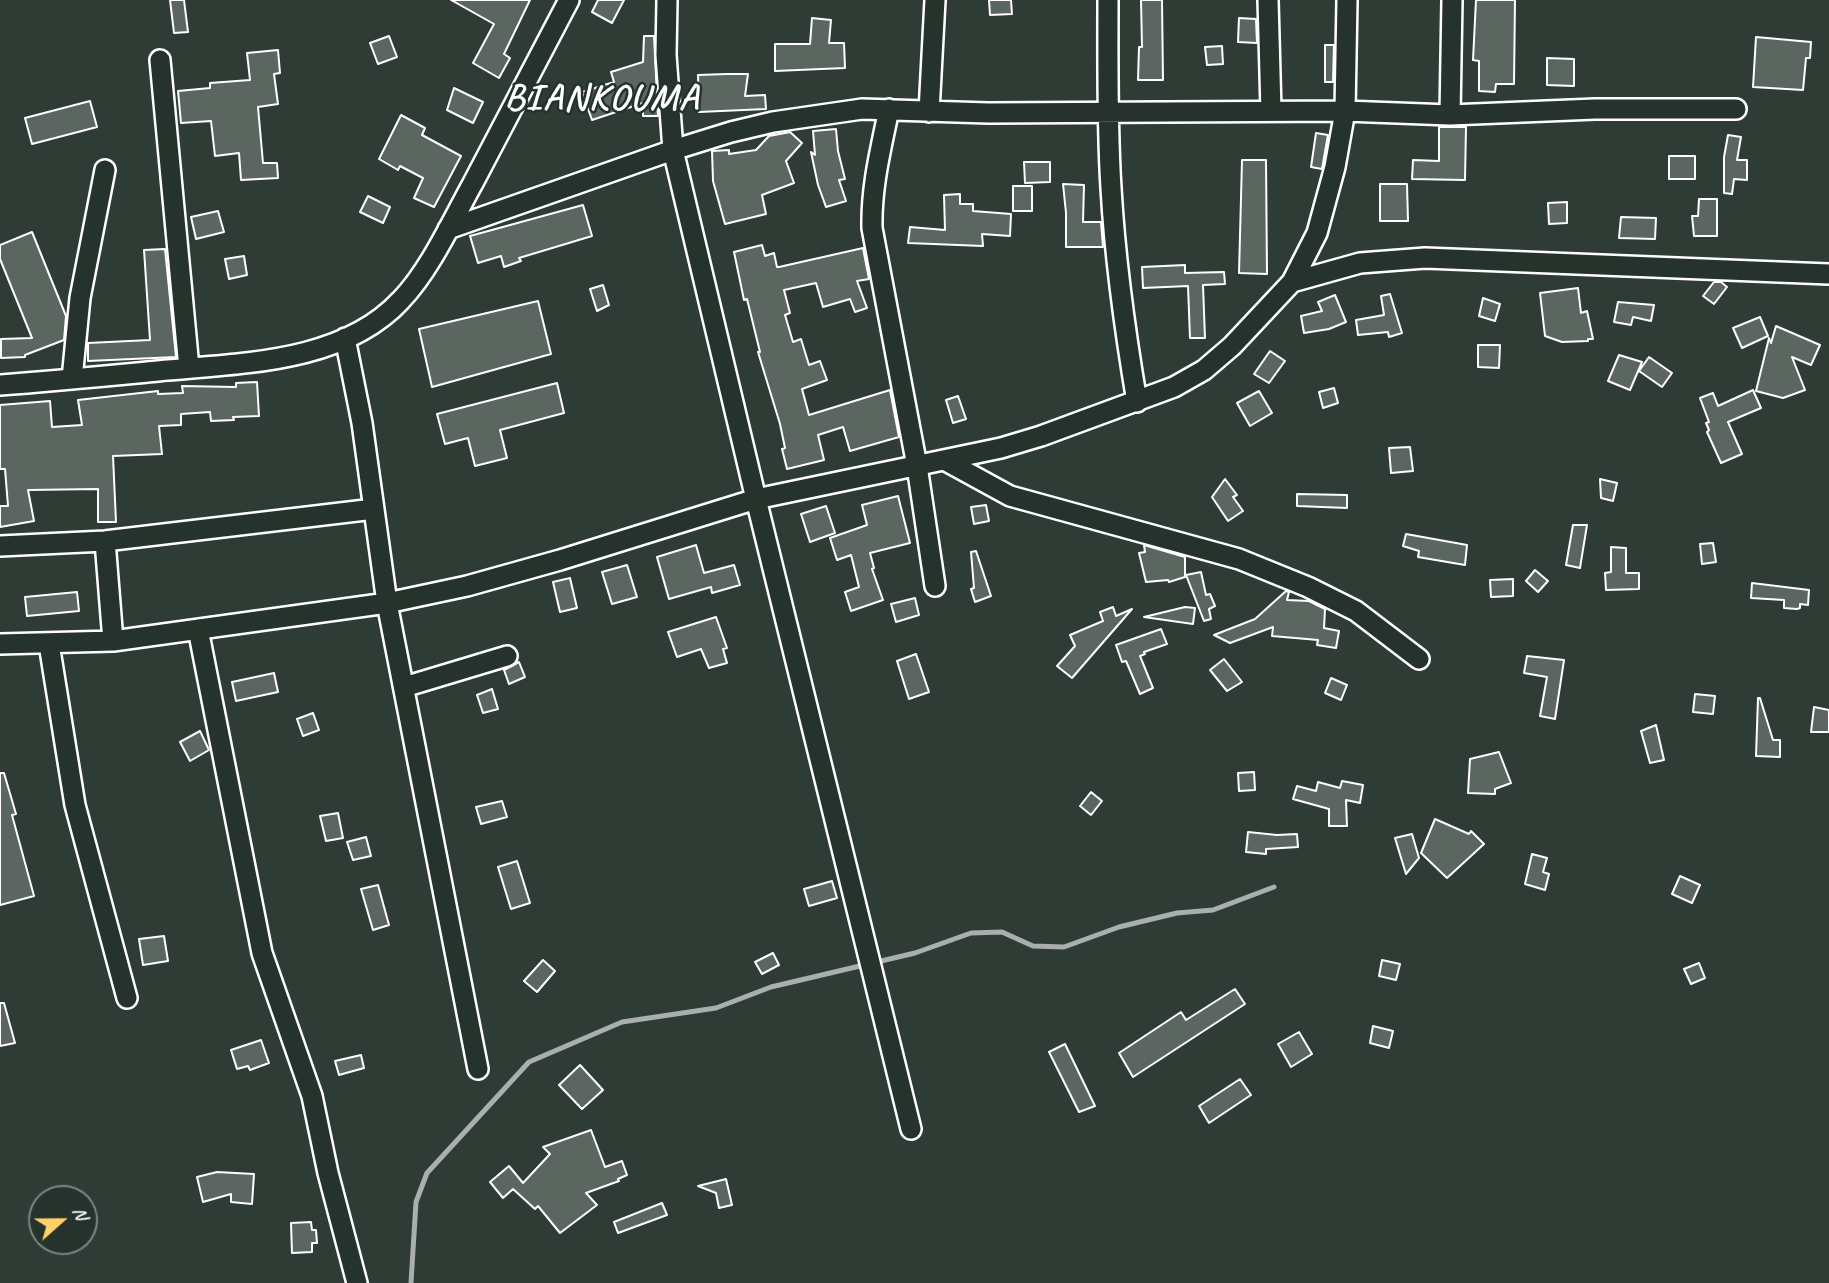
<!DOCTYPE html>
<html>
<head>
<meta charset="utf-8">
<style>
	body { margin:0 }
	#map { position:relative; width:1829px; height:1283px; overflow:hidden; background:#2f3b35; font-family:Caveat,sans-serif }
	canvas { display:block }
	.north { position:absolute; left:28px; top:1185px; width:70px; height:70px; box-sizing:border-box; background:#26332d; border:2px solid #7d8581; border-radius:50%; rotate:69deg; font-size:19px; font-weight:700; line-height:28px; text-align:center; color:#fff }
	.north::after { content:''; display:block; margin:auto; width:24px; height:32px; background:#ffd166; clip-path:polygon(50% 0,100% 100%,50% 72%,0 100%) }
</style>
</head>
<body>
<div id="map">
<canvas width="1829" height="1283"></canvas>
<div class="north">N</div>
</div>
<script>
const ctx = document.querySelector('canvas').getContext('2d');
ctx.lineJoin = 'round';
function stroke(path, color, width, dash) { ctx.strokeStyle = color; ctx.lineWidth = width; ctx.lineCap = dash ? 'butt' : 'round'; ctx.setLineDash(dash || []); ctx.stroke(path); }
function fill(path, color) { ctx.fillStyle = color; ctx.fill(path, 'evenodd'); }
function write(font, color, halo, rows, align = 'center') {
  ctx.font = font + ' Caveat,sans-serif'; ctx.lineWidth = 5; ctx.setLineDash([]); ctx.textBaseline = 'middle'; ctx.strokeStyle = halo; ctx.fillStyle = color; for (const [text, x, y, turn = 0] of rows) {
    ctx.save(); ctx.translate(x, y); ctx.rotate((+turn || 0) * Math.PI / 180); ctx.textAlign = isNaN(turn) ? turn : align; if (halo) ctx.strokeText(text, 0, 0); ctx.fillText(text, 0, 0); ctx.restore();
  }
}
stroke(new Path2D(`
	M411 1283 416 1202 427 1173 529 1062 622 1022 716 1008 771 987 915 953 971 933 1002 932 1033 946 1064 947 1119 927 1177 913 1213 910 1274 887`), '#a9afac', 5);
const building = new Path2D(`
	M170 0H184L188 32 174 33Z
	M451 0H530L504 54 510 58 499 78 473 63 494 24Z
	M598 0H624L612 23 592 12Z
	M989 0H1011L1012 14 990 15Z
	M1141 0H1162L1163 80H1138L1139 47H1142Z
	M1476 0H1515L1514 84H1496L1495 92 1479 91V61L1473 60Z
	M812 18 831 20 829 43H844L845 68 775 71V44H810Z
	M1239 18 1256 19 1257 43 1238 42Z
	M389 36 397 57 378 64 370 43Z
	M644 36H654L658 116H643V103L592 120 582 92 614 82 611 72 643 62Z
	M1756 37 1811 42 1810 58H1806L1803 90 1753 87Z
	M1325 45H1334L1333 82H1325Z
	M1222 46 1223 64 1207 65 1205 47Z
	M278 50 280 73 274 74 278 104 258 107 263 163H277L278 178 241 180 239 153 215 156 211 121 181 123 178 91 210 88V83L250 80 247 53Z
	M1547 58 1574 59V86L1547 85Z
	M727 74H748L745 96 765 95 766 109 699 112 698 75Z
	M454 88 483 102 473 123 447 110Z
	M90 101 97 127 32 144 25 118Z
	M401 115 425 128 422 135 461 156 434 207 414 198 423 178 400 166 398 170 379 159Z
	M1439 127H1466L1465 180 1412 179 1413 160 1439 161Z
	M836 129 838 151 845 179 839 180 846 201 826 207 818 185 811 152 815 155 813 131Z
	M790 132 802 143 786 161 794 183 762 195 766 214 725 224 713 181 712 151 729 150V154L756 150 769 136Z
	M1316 133 1328 135 1322 169 1311 167Z
	M1728 135 1741 137 1737 160H1747V180L1734 179 1732 194 1724 193V157Z
	M1669 156H1695V179H1669Z
	M1242 160H1266L1267 274 1239 273Z
	M1024 162H1050V182L1025 183Z
	M1063 184 1084 185 1083 222H1101L1103 247H1066V213Z
	M1380 184H1407L1408 221H1380Z
	M1013 186H1032V211H1013Z
	M960 194V204H973V211L1011 214 1010 236 982 234 983 246 908 243 910 227 945 230 944 195Z
	M368 196 390 207 383 223 360 212Z
	M1699 199H1717V236H1694L1692 216H1698Z
	M1567 202V223L1549 224 1548 203Z
	M583 205 592 236 519 258 521 261 504 267 501 256 478 263 470 236Z
	M218 211 224 232 196 239 191 217Z
	M1621 217 1656 218 1655 239 1619 238Z
	M32 232 66 316 64 340 25 355V357L1 358V339L32 338 0 259V245Z
	M762 245 765 256 774 253 777 267H779L863 248 869 279 857 281 867 308 855 312 850 299 823 307 816 283 784 290 790 313 785 315 793 342 801 339 809 365 820 361 827 380 802 389 809 415 890 390 899 437 850 451 843 427 818 435 824 460 787 469 782 449 785 448 780 424 758 352H760L747 299 744 300 734 252Z
	M165 249 176 357 88 361V343L150 340 144 250Z
	M244 256 247 275 229 279 225 259Z
	M1185 265V273L1224 272 1225 284 1203 285 1205 338H1190L1188 286 1143 288 1142 267Z
	M1714 282H1721L1727 287 1714 304 1703 296Z
	M603 285 609 305 597 311 590 289Z
	M1578 288 1581 313 1587 311 1593 339H1588V341L1562 342 1545 336 1540 293Z
	M1390 294 1402 333 1389 337 1388 332 1358 335 1356 320 1384 315 1381 296Z
	M1335 295 1346 322 1329 329 1304 333 1301 316 1322 311 1318 302Z
	M1483 298 1500 304 1495 321 1479 316Z
	M538 301 551 354 432 387 419 329Z
	M1618 302 1654 305 1651 321 1633 317 1631 325 1614 322Z
	M1760 317 1768 336 1742 348 1733 328Z
	M1776 326 1820 345 1811 365 1792 357 1805 390 1783 398 1756 391 1769 338 1771 343Z
	M1478 345H1500L1499 368 1478 367Z
	M1270 351 1285 361 1269 383 1254 374Z
	M1619 355 1642 362 1630 390 1608 381Z
	M1649 357 1672 373 1662 387 1639 371Z
	M257 382 259 416 233 417 234 420 211 421 210 412 181 414V425L159 426 162 454 113 456 116 522H98V489L28 490 34 521 0 527V506H8L5 469H0V405L50 401 52 427 82 425 78 400 158 391V394L183 393 182 386 236 387V383Z
	M557 383 564 413 500 430 507 458 475 466 468 438 445 444 437 414Z
	M1334 388 1338 403 1323 408 1319 392Z
	M1753 390 1761 408 1728 422 1742 454 1721 463 1707 432 1709 430 1706 423 1709 422 1700 398 1713 393 1718 406Z
	M1259 391 1272 413 1250 426 1237 403Z
	M958 396 966 419 953 423 946 400Z
	M1410 447 1413 471 1391 473 1389 448Z
	M1225 479 1237 495 1233 497 1243 511 1228 521 1212 497Z
	M1600 479 1617 483 1613 501 1601 498Z
	M1297 494 1347 495V508L1297 506Z
	M898 496 910 543 870 553 874 568 872 569 883 600 851 611 845 592 859 587 851 555 837 560 830 538 867 525 862 505Z
	M986 505 989 521 974 524 971 507Z
	M826 506 835 533 810 542 801 514Z
	M1573 525H1587L1580 568 1566 565Z
	M1406 534 1467 545 1465 565 1418 557 1419 551 1403 546Z
	M1713 543 1716 562 1702 564 1700 544Z
	M696 545 704 573 734 565 740 585 712 593 711 587 669 599 657 557Z
	M1144 545 1185 557V577L1169 582 1168 580 1146 582 1139 553 1145 552Z
	M1611 547 1626 548V573H1639V589L1606 590 1605 573 1611 572Z
	M976 551 991 596 975 602 971 589 974 588 971 552Z
	M627 565 637 597 612 604 602 572Z
	M1535 570 1548 581 1538 592 1526 581Z
	M1201 572 1206 595 1210 594 1215 606 1209 609 1211 619 1204 621 1186 575Z
	M570 578 577 608 560 612 553 582Z
	M1513 579V596L1491 597 1490 580Z
	M1752 583 1809 590 1808 605 1800 604V608L1797 609 1784 608V600L1751 598Z
	M1286 591 1289 592 1287 600 1309 601 1325 609 1324 628 1339 631 1336 648 1317 645 1318 640 1272 636 1273 627 1230 643 1214 635 1255 619Z
	M77 592 79 611 27 616 25 597Z
	M915 598 919 615 896 622 891 604Z
	M1113 607 1116 616 1132 609 1072 678 1057 666 1075 646 1070 635 1103 621 1100 612Z
	M1185 607 1195 608 1193 624 1144 617Z
	M716 617 727 648 723 649 727 663 709 668 701 649 677 657 668 632Z
	M1161 629 1167 644 1144 652 1145 654 1140 656 1153 688 1140 694 1126 661 1122 662 1116 645Z
	M916 654 929 692 909 699 897 661Z
	M1527 656 1564 660 1555 719 1540 716 1547 677 1524 673Z
	M1224 659 1242 682 1227 691 1210 670Z
	M519 662 525 677 509 684 504 670Z
	M274 673 278 692 236 701 232 682Z
	M1331 678 1347 685 1341 700 1325 693Z
	M492 689 498 709 483 713 477 695Z
	M1695 694 1715 696 1713 714 1693 712Z
	M1758 698H1760L1773 740H1780V757L1756 756Z
	M1814 707 1829 710V732H1811Z
	M313 713 319 730 303 736 297 719Z
	M1656 725 1664 760 1650 763 1641 731Z
	M200 731 209 750 190 761 180 742Z
	M1499 752 1511 783 1495 789V794L1468 793 1470 759Z
	M1254 772 1255 790 1239 791 1238 773Z
	M0 773H4L16 814 12 815 34 896 0 905Z
	M1342 781 1363 785 1360 803 1346 800 1347 826H1329V809L1293 799 1297 786 1316 791 1318 782 1340 788Z
	M1091 792 1102 801 1091 815 1080 806Z
	M502 801 507 817 481 824 476 807Z
	M338 813 343 838 326 841 320 816Z
	M1435 819 1469 834 1471 831 1484 844 1447 878 1421 853Z
	M1248 832 1277 835 1297 834 1298 847 1266 849V854L1246 852Z
	M1412 834 1419 858 1406 874 1395 838Z
	M366 837 371 856 353 860 347 842Z
	M1532 854 1547 858 1543 872 1549 874 1545 890 1525 884Z
	M517 861 530 903 511 909 498 867Z
	M1680 876 1700 885 1692 903 1672 894Z
	M832 881 837 898 809 906 804 889Z
	M378 885 389 925 373 930 361 889Z
	M164 936 168 961 143 965 139 939Z
	M773 953 779 965 762 974 755 962Z
	M543 960 555 971 537 992 524 981Z
	M1382 960 1400 964 1396 980 1379 976Z
	M1699 963 1705 978 1691 984 1684 969Z
	M1235 989 1245 1004 1133 1077 1119 1053 1181 1012 1186 1020Z
	M0 1003H4L15 1043 0 1046Z
	M1373 1026 1393 1031 1389 1048 1370 1043Z
	M1299 1032 1312 1054 1291 1067 1278 1044Z
	M261 1040 269 1063 250 1070 248 1066 237 1069 231 1050Z
	M1065 1044 1095 1106 1079 1112 1049 1052Z
	M361 1055 364 1068 339 1075 335 1061Z
	M580 1065 603 1090 582 1109 559 1085Z
	M1240 1079 1251 1095 1209 1123 1199 1106Z
	M591 1130 605 1167 622 1161 627 1175 618 1179 619 1181 586 1193 597 1205 560 1233 538 1206 535 1209 513 1189 503 1198 490 1182 509 1166 523 1183 550 1154 543 1147Z
	M217 1172 254 1174 252 1204 231 1202V1194L203 1202 197 1177Z
	M726 1179 732 1205 719 1208 716 1193 698 1186Z
	M662 1203 667 1215 618 1233 614 1222Z
	M311 1222 312 1230H316L317 1243H312V1252L292 1253 291 1223Z`);
fill(building, '#5b6661');
stroke(building, '#fff', 2);
const minor = new Path2D(`
	M667 0 666 55 673 150 756 499 911 1129
	M1108 0C1108 63 1107 126 1111 188 1115 260 1125 331 1137 402
	M1268 0 1271 111
	M160 60 189 368
	M889 109C881 148 871 187 872 228L917 466 935 586
	M929 112 935 0
	M1450 115 1452 0
	M448 229 673 150 731 132 773 122 862 109 988 113 1345 111 1450 115 1595 109H1736
	M1292 282 1360 263 1425 258 1829 274
	M345 338 362 423 387 603 478 1069
	M72 379 80 298 105 170
	M0 385C53 381 105 376 158 371 239 363 342 364 401 300 430 270 453 219 473 183 505 122 537 61 569 0
	M946 461 1010 496 1239 559 1308 587 1356 611 1419 659
	M105 541 113 641
	M0 546 105 541 374 509
	M198 629 262 953 312 1096 328 1173 357 1283
	M0 644 113 641 387 603 467 586 560 560 756 499 1001 448 1041 436 1174 387 1204 370 1232 346 1292 282 1317 233 1335 167 1345 111 1347 0
	M49 644 75 805 127 998
	M404 687 507 656`);
stroke(minor, '#fff', 24);
stroke(minor, '#26332d', 19);
ctx.letterSpacing = '2px';
write('bold 37px', '#fff', '#26332d', [
	["BIANKOUMA",602,99]
]);
ctx.letterSpacing = '0px';
</script>
</body>
</html>
